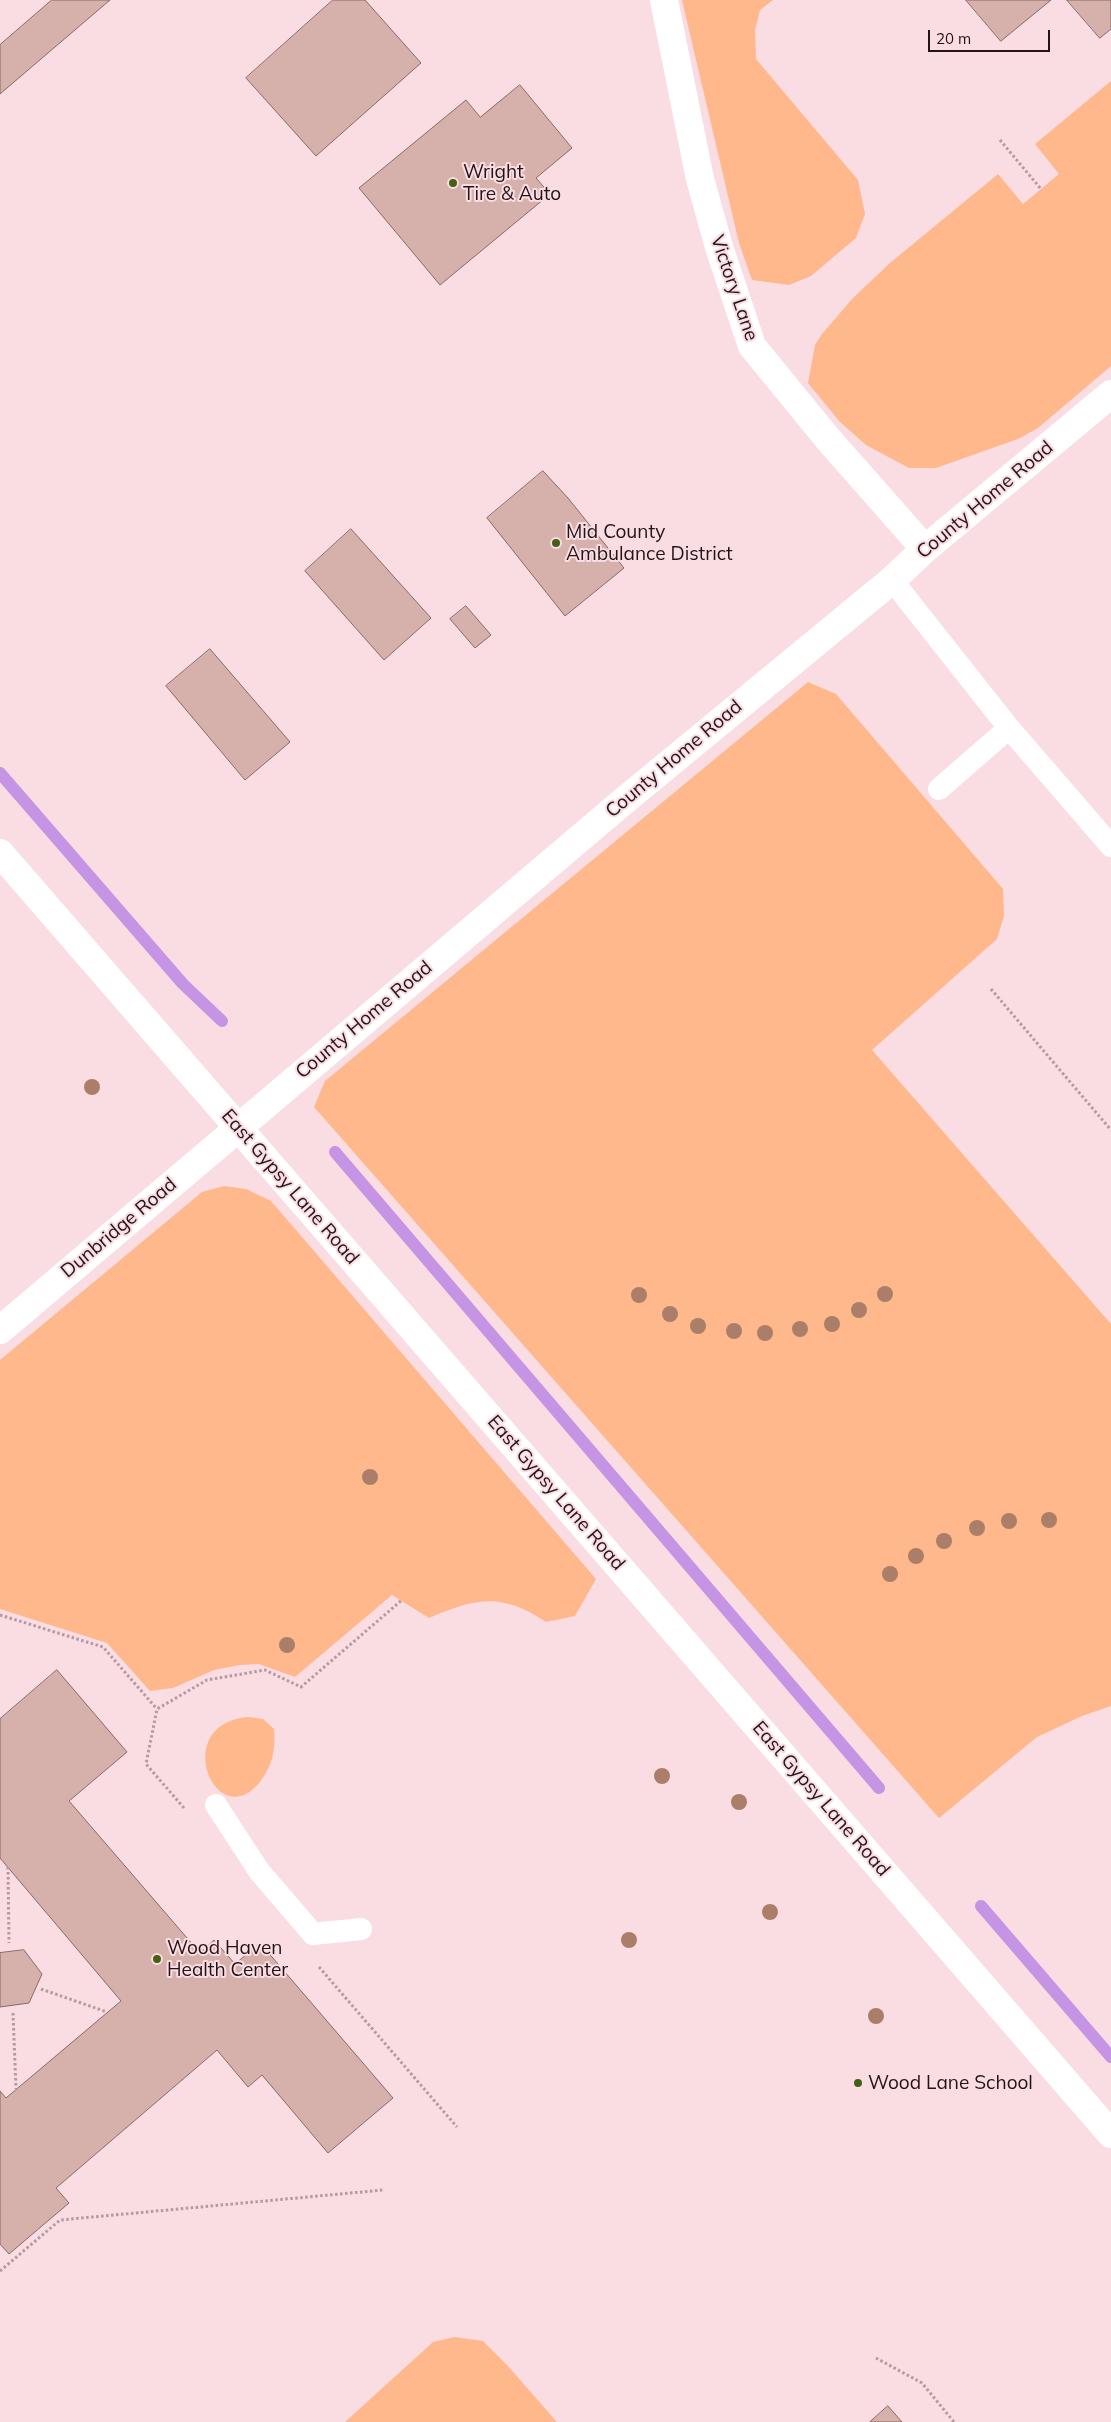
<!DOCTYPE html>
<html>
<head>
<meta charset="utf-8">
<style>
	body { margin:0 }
	#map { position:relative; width:1111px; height:2422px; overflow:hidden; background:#fadce3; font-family:Mulish,sans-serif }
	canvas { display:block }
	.scale { position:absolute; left:928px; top:30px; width:122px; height:22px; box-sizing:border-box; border:2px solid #211417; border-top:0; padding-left:6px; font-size:15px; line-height:18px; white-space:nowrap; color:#211417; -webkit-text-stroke:4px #fadce3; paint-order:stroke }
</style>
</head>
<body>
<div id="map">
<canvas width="1111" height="2422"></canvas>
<div class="scale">20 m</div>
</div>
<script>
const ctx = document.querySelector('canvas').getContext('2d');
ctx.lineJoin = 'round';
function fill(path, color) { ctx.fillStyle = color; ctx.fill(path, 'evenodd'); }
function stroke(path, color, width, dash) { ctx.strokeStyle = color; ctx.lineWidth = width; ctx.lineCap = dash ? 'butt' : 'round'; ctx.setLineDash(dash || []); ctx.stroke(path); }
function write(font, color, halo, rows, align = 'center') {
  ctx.font = font + ' Mulish,sans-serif'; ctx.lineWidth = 4; ctx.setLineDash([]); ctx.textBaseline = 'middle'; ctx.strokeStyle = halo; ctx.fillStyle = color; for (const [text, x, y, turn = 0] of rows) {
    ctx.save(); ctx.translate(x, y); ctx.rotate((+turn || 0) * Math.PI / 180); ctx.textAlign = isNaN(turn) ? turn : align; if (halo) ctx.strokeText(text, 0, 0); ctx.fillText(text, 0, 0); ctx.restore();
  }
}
fill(new Path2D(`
	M682 0H773L760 10 755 30 756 59 858 180 865 214 856 238 811 276 789 285 752 280 739 243Z
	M1111 81V366L1038 428 1018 439 936 468H909L866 445 840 422 808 383 815 345 822 334 853 298 890 263 998 174 1023 204 1059 174 1035 144Z
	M808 682 836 694 1003 889 1004 916 997 939 872 1050 1111 1324V1706L1082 1716 1037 1737 939 1818 314 1107 325 1081Z
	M224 1186 246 1189 271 1201 596 1579 575 1616 546 1622C501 1592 476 1598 429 1618L392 1595 295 1677 259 1664 240 1665 214 1670 173 1688 150 1691 107 1643 0 1609V1360L202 1192Z
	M248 1717 263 1719 274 1729C276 1750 272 1767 259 1783 216 1835 169 1724 248 1717Z
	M454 2337 483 2341 507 2365 557 2422H345L433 2342Z`), '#feb88c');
stroke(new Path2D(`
	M0 773 183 984 222 1021
	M335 1152 879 1788
	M981 1906 1111 2057`), '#c594e4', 12);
const building = new Path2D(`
	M52 0H110L0 94V45Z
	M333 0H365L421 63 316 156 246 78Z
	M966 0H1051L1001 41Z
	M1067 0H1111V29L1100 38Z
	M520 85 572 148 536 178 550 194 440 285 359 188 466 100 480 117Z
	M543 471 568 498 624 568 565 616 487 518Z
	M351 529 431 618 384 660 305 571Z
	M466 606 491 635 475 648 450 619Z
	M210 649 290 742 245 780 166 686Z
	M57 1670 127 1752 69 1801 200 1953 214 1940 235 1964 260 1943 393 2098 328 2153 262 2075 248 2087 217 2050 56 2188 69 2203 9 2254 0 2244V2091L6 2098 121 2001 0 1858V1719Z
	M24 1950 42 1974 29 2003 0 2007V1953Z
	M888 2406 902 2422H870Z`);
fill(building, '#d6b1ab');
stroke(building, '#8a6863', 1);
stroke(new Path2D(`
	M1000 140 1041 189
	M991 989 1111 1130
	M0 1615 103 1647 157 1709
	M184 1808 146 1764 157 1709 207 1680 265 1670 301 1687 402 1600
	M8 1867 9 1943
	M319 1967 457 2127
	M41 1989 107 2012
	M13 2013 16 2089
	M0 2271 60 2220 383 2190
	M876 2358 922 2383 954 2422`), '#b39aa0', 3, [2.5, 2.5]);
stroke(new Path2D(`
	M892 580 1009 728 939 789
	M1009 728 1111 846
	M216 1805 259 1871 313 1934 361 1929`), '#fff', 22);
stroke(new Path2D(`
	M664 0 700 179 719 247 752 346 828 439 925 549
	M0 853 1111 2134
	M0 1330 625 800 892 580 925 549 1111 394`), '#fff', 28);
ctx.fillStyle = '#aa7e69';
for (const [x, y] of [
	[92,1087],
	[885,1294],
	[639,1295],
	[859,1310],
	[670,1314],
	[832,1324],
	[698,1326],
	[800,1329],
	[734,1331],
	[765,1333],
	[370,1477],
	[1049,1520],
	[1009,1521],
	[977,1528],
	[944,1541],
	[916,1556],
	[890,1574],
	[287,1645],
	[662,1776],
	[739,1802],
	[770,1912],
	[629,1940],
	[876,2016]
]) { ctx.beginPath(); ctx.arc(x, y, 8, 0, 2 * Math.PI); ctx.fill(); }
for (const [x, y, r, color] of [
	[453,183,5,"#436114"],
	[556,543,5,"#436114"],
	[157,1959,5,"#436114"],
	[858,2083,5,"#436114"]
]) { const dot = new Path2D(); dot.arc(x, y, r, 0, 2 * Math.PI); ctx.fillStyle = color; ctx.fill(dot); stroke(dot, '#fadce3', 2); }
write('19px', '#211417', '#fadce3', [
	["Wright",463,172],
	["Tire & Auto",463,194],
	["Mid County",566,532],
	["Ambulance District",566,554],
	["Wood Haven",167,1948],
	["Health Center",167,1970],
	["Wood Lane School",868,2083]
], 'left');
write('19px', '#211417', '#fadce3', [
	["Victory Lane",734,288,71],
	["County Home Road",985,500,-40],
	["County Home Road",674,759,-40],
	["County Home Road",364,1020,-40],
	["East Gypsy Lane Road",290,1187,49],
	["Dunbridge Road",119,1228,-40],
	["East Gypsy Lane Road",556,1493,49],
	["East Gypsy Lane Road",821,1799,49]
]);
</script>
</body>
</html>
